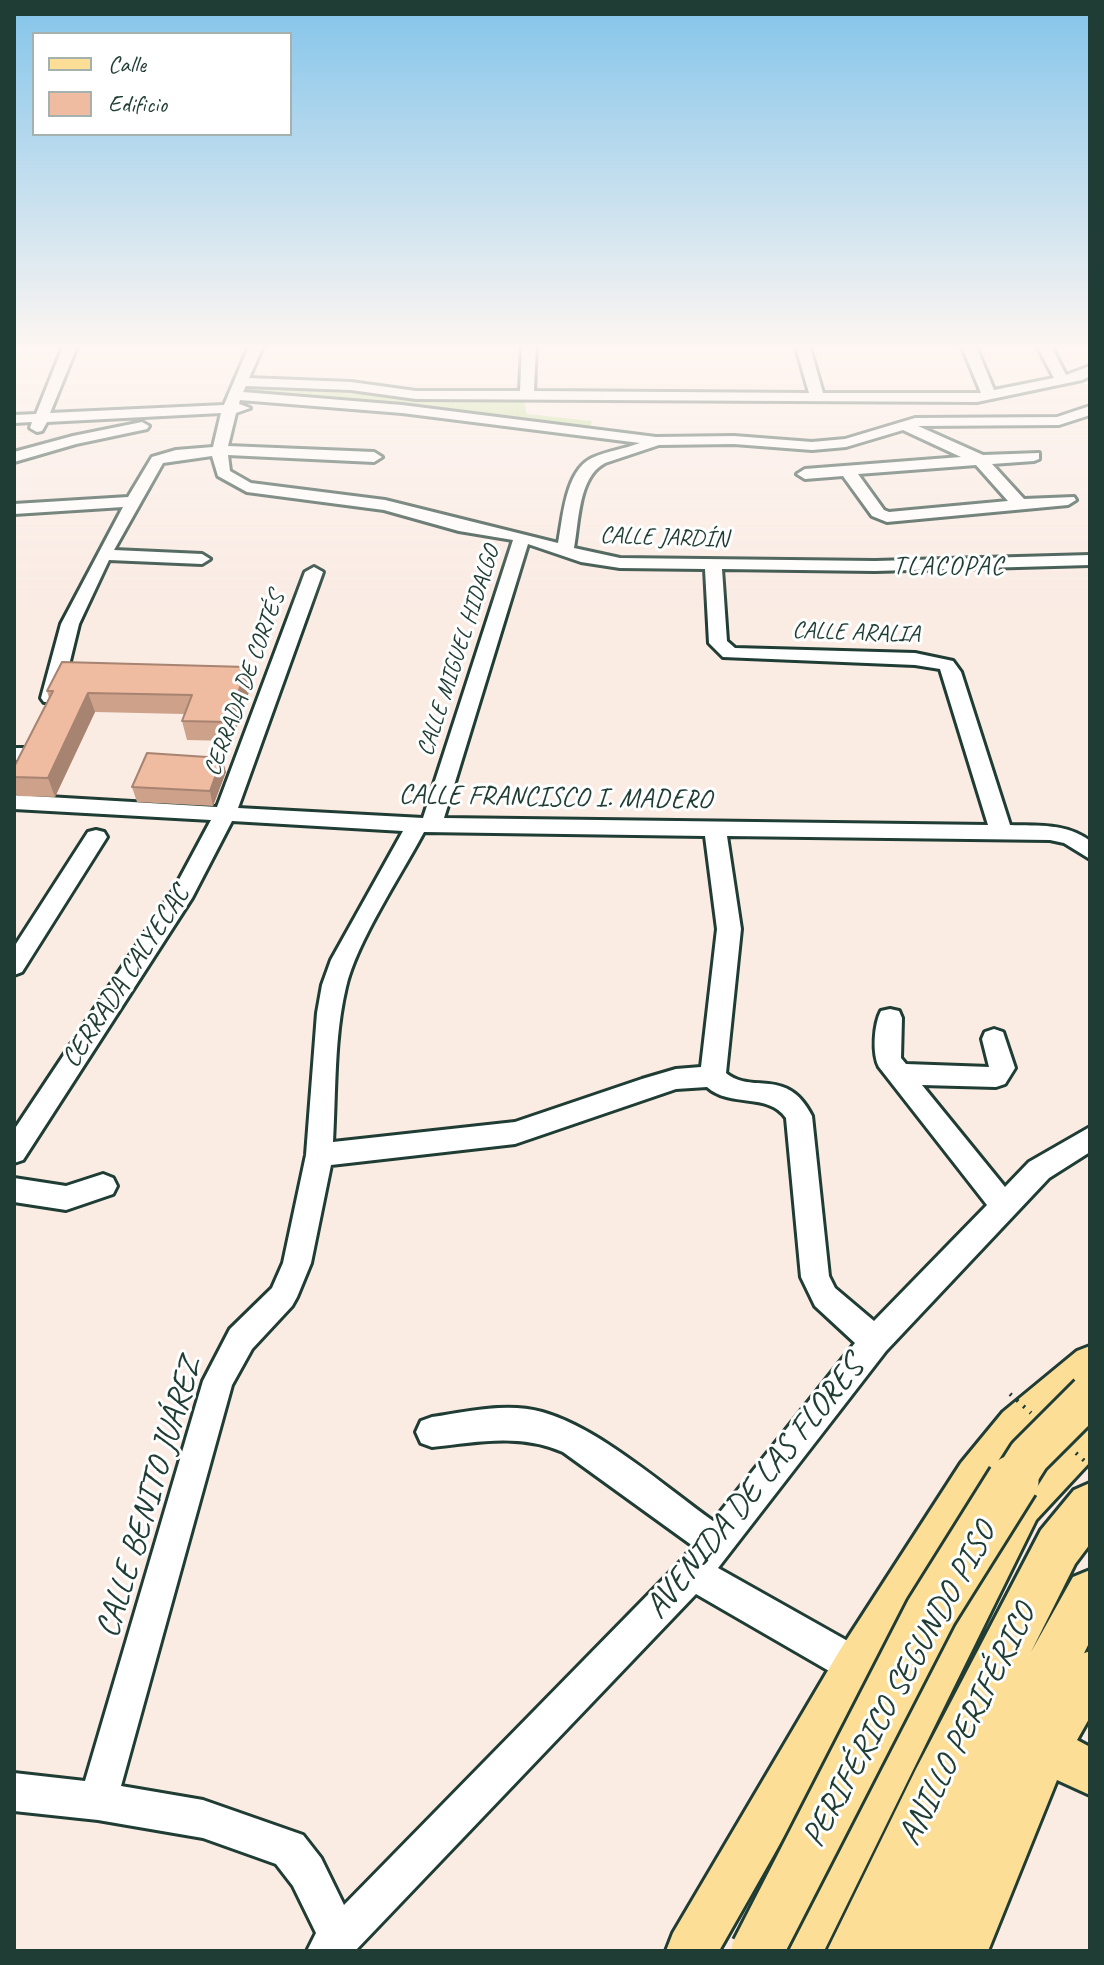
<!DOCTYPE html>
<html>
<head>
<meta charset="utf-8">
<style>
	body { margin:0 }
	#map { position:relative; width:1104px; height:1965px; overflow:hidden; background:#faebe3; font-family:Caveat,sans-serif }
	canvas { display:block }
	.frame { position:absolute; inset:0; border:16px solid #1f3d34; pointer-events:none }
	.legend { position:absolute; left:32px; top:32px; width:260px; height:104px; box-sizing:border-box; background:#fff; border:2px solid #a5b1ae; margin:0; padding:10px 14px; list-style:none; font-size:24px; color:#1f3d34 }
	.legend li { display:flex; align-items:center; gap:16px; height:40px }
	.legend b { width:40px; border:2px solid #a5b1ae }
</style>
</head>
<body>
<div id="map">
<canvas width="1104" height="1965"></canvas>
<div class="frame"></div>
<ul class="legend">
<li><b style="height:10px;background:#fdde96"></b>Calle</li>
<li><b style="height:22px;background:#efbba1"></b>Edificio</li>
</ul>
</div>
<script>
const ctx = document.querySelector('canvas').getContext('2d');
ctx.lineJoin = 'round';
function fill(path, color) { ctx.fillStyle = color; ctx.fill(path, 'evenodd'); }
function stroke(path, color, width, dash) { ctx.strokeStyle = color; ctx.lineWidth = width; ctx.lineCap = dash ? 'butt' : 'round'; ctx.setLineDash(dash || []); ctx.stroke(path); }
function write(font, color, halo, rows, align = 'center') {
  ctx.font = font + ' Caveat,sans-serif'; ctx.lineWidth = 6; ctx.setLineDash([]); ctx.textBaseline = 'middle'; ctx.strokeStyle = halo; ctx.fillStyle = color; for (const [text, x, y, turn = 0] of rows) {
    ctx.save(); ctx.translate(x, y); ctx.rotate((+turn || 0) * Math.PI / 180); ctx.textAlign = isNaN(turn) ? turn : align; if (halo) ctx.strokeText(text, 0, 0); ctx.fillText(text, 0, 0); ctx.restore();
  }
}
fill(new Path2D(`
	M251 388 524 402 527 414 592 421 589 430 339 403 244 399Z`), '#bfdd95');
const minor = new Path2D(`
	M64 344H78L50 413 224 405 250 344H264L249 378 351 382 416 391H520L522 344H536L534 391 809 393 795 344H809L823 393H981L961 344H975L994 390 1054 378 1036 344H1050L1066 375 1090 366V376L1082 380 977 402 416 399 351 390 246 386 243 392 402 405 656 437 734 436 812 442 845 439 915 418 1057 417 1090 406V415L1059 425 918 426 983 455 1039 453V459L1034 461 992 464 1024 499 1074 497 1076 500 1068 505 887 522 872 516 843 476 805 479 797 474 805 469 961 457 903 430 846 447 812 450 734 444 659 445 605 463C578 477 579 522 574 548L620 558 875 561 1090 555V565L875 571 722 569 727 641 735 648 915 653 953 661 961 672 1010 825C1038 826 1067 823 1090 841V859L1064 843 1050 840 727 836 741 929 726 1073C752 1095 787 1066 812 1116L829 1276 835 1288 874 1321 987 1205 879 1067C872 1054 874 1024 881 1011L890 1009 899 1011 902 1018 901 1058 906 1064 989 1067 982 1039 985 1032 994 1029 1003 1032 1015 1068 1005 1084 996 1087 922 1085 1005 1187 1029 1162 1090 1127V1152L1049 1178 886 1351 718 1568 869 1653 874 1666 869 1679 856 1684 843 1679 696 1594 355 1951H307L316 1933 293 1886 276 1864 203 1838 98 1820 14 1811V1773L85 1781 203 1381 230 1329 272 1288 283 1263 306 1155 317 1013 322 985 331 960 403 831 232 821 192 898 23 1160 14 1163V1130L174 889 211 820 14 809V795L217 807 305 572 314 567 323 572 238 808 423 818 513 540 459 531 384 510 247 492 218 476 212 456 163 463 114 550 202 554 210 559 202 564 109 560 79 624 61 698 58 702H44L41 698 61 624 123 507 14 514V504L128 497 152 457 176 450 213 447 221 413 47 422 42 431 37 432 30 428 32 422 14 423V415L36 414ZM240 400 402 413 640 443C624 449 607 451 592 458 565 471 563 518 558 543L385 500 251 483 230 471 228 455 374 462 382 457 374 452 228 446 236 413 250 408 239 404ZM976 465 1008 501 889 512 884 510 858 474ZM528 544 581 562 620 568 705 569 709 643 723 657 915 665 940 669 988 825 444 818ZM424 832 705 836 717 929 701 1067 676 1069 642 1079 515 1122 333 1142C336 1091 334 1037 346 987 356 943 401 875 424 832ZM707 1087C730 1108 768 1092 786 1118L801 1277 815 1306 855 1343 713 1521C664 1486 599 1428 542 1412 507 1402 467 1412 432 1417L421 1421 416 1432 421 1443 432 1447C478 1442 519 1433 563 1452L693 1546 681 1561 344 1905 321 1858 303 1835 203 1800 121 1786 232 1385 252 1349 292 1306 297 1297 311 1263 331 1165 515 1144 676 1089Z
	M142 422 149 426 147 429 76 444 14 462V452L73 436Z
	M14 748H31L41 754 31 760H14Z
	M96 830 104 832 107 837 22 972 14 975V947L88 832Z
	M103 1174 113 1178 117 1186 113 1194 66 1210 14 1202V1178L66 1186Z`);
const major = new Path2D(`
	M1090 1346V1388L1031 1440 989 1491 872 1682 719 1951H666L673 1933 840 1650 961 1463 1003 1412 1077 1351Z
	M1090 1651V1717L1077 1740 1090 1747V1795L1057 1780 988 1951H938L1030 1733 1074 1657Z`);
const highway = new Path2D(`
	M1090 1407V1462L1036 1520 824 1951H765L1004 1488 1074 1414Z
	M1090 1483V1544L1075 1564 1031 1652 1073 1577 1090 1570V1641L939 1951H827L916 1769 1041 1530 1074 1490Z`);
stroke(minor, '#1f3d34', 6);
stroke(major, '#1f3d34', 6);
stroke(highway, '#1f3d34', 6);
fill(minor, '#fff');
fill(major, '#fdde96');
fill(highway, '#fdde96');
const highwayBridgeFar1 = new Path2D(`
	M1012 1483 1029 1456 1090 1395`);
const highwayBridge = new Path2D(`
	M757 1951 931 1612 1013 1481`);
stroke(highwayBridgeFar1, '#1f3d34', 47, []);
stroke(highwayBridge, '#1f3d34', 57, []);
stroke(new Path2D(`
	M1010 1394 1031 1413
	M1076 1453 1090 1466`), '#1f3d34', 4, [2, 7]);
stroke(highwayBridgeFar1, '#fdde96', 41);
stroke(highwayBridge, '#fdde96', 51);
fill(new Path2D(`
	M251 686 232 741 187 740 182 721 184 714 95 712 55 797 17 796 14 790V767L49 698 47 691Z
	M226 772 213 806 137 802 132 787Z`), '#cea18a');
fill(new Path2D(`
	M247 667 251 686 232 741 228 722Z
	M88 693 95 712 55 797 48 778Z
	M222 758 226 772 213 806 210 791Z`), '#a78371');
const building = new Path2D(`
	M62 662 247 667 228 722 182 721 192 695 88 693 48 778 14 777V767L53 691H47Z
	M147 753 222 758 210 791 132 787Z`);
fill(building, '#efbba1');
stroke(building, '#a78371', 2);
const sky = ctx.createLinearGradient(0, 0, 0, 619);
sky.addColorStop(0, '#83c4ea');
sky.addColorStop(0.56, '#fdf6f2');
sky.addColorStop(1, '#fdf6f200');
ctx.fillStyle = sky;
ctx.fillRect(0, 0, 1104, 619);
write('24px', '#1f3d34', '#fff', [
	["CALLE JARDÍN",664,538,2],
	["CALLE ARALIA",856,633,2],
	["CALLE MIGUEL HIDALGO",459,651,-72],
	["CERRADA DE CORTÉS",245,684,-70]
]);
ctx.letterSpacing = '2px';
write('26px', '#1f3d34', '#fff', [
	["TLACOPAC",949,567]
]);
ctx.letterSpacing = '0px';
write('28px', '#1f3d34', '#fff', [
	["CALLE FRANCISCO I. MADERO",555,798,1],
	["CERRADA CALYECAC",126,977,-57]
]);
write('34px', '#1f3d34', '#fff', [
	["AVENIDA DE LAS FLORES",755,1488,-51],
	["CALLE BENITO JUÁREZ",150,1498,-73],
	["PERIFÉRICO SEGUNDO PISO",900,1685,-61],
	["ANILLO PERIFÉRICO",968,1725,-63]
]);
</script>
</body>
</html>
